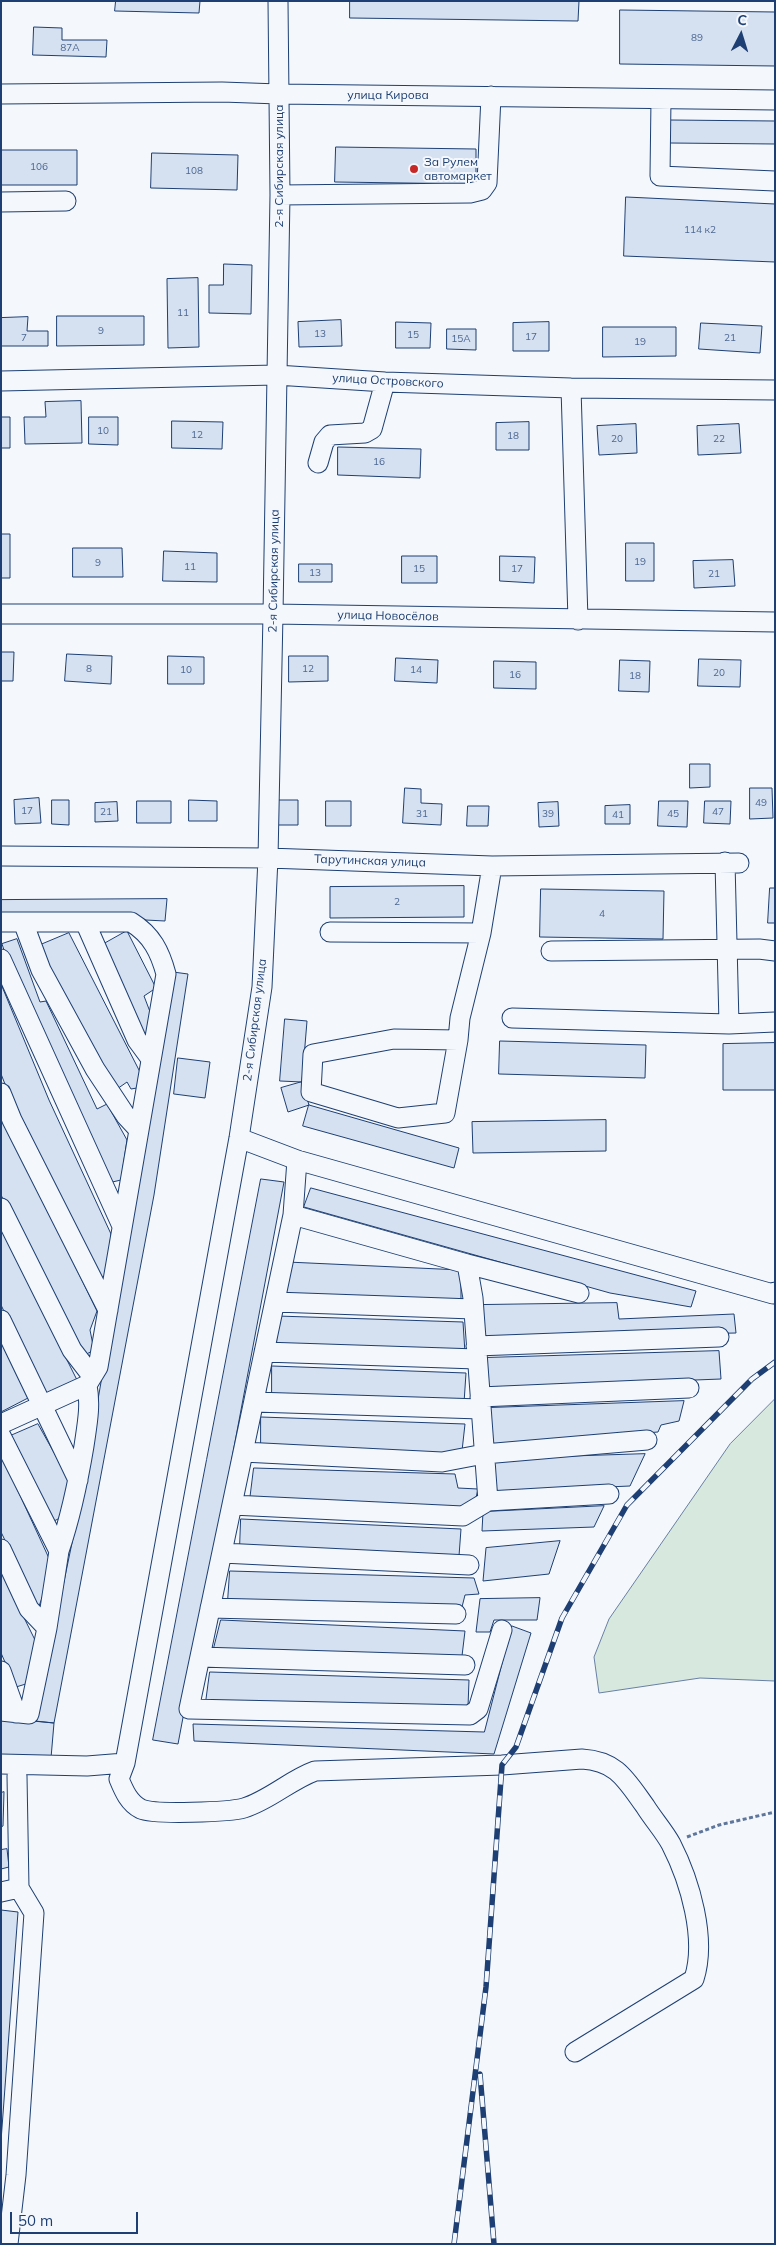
<!DOCTYPE html>
<html>
<head>
<meta charset="utf-8">
<style>
	body { margin:0 }
	#map { position:relative; width:776px; height:2245px; overflow:hidden; background:#f4f7fb; font-family:Mulish,sans-serif }
	canvas { display:block }
	.frame { position:absolute; inset:0; border:2px solid #1d3f73; pointer-events:none }
	.north { position:absolute; left:716px; top:10px; width:50px; height:50px; -webkit-text-stroke:4px #f4f7fb; paint-order:stroke; rotate:5deg; font-size:14px; font-weight:700; line-height:20px; text-align:center; color:#1d3f73 }
	.north::after { content:''; display:block; margin:auto; width:18px; height:22px; background:#1d3f73; clip-path:polygon(50% 0,100% 100%,50% 72%,0 100%) }
	.scale { position:absolute; left:10px; top:2212px; width:128px; height:22px; box-sizing:border-box; border:2px solid #1d3f73; border-top:0; padding-left:6px; font-size:15px; line-height:18px; white-space:nowrap; color:#1d3f73; -webkit-text-stroke:4px #f4f7fb; paint-order:stroke }
</style>
</head>
<body>
<div id="map">
<canvas width="776" height="2245"></canvas>
<div class="frame"></div>
<div class="north">С</div>
<div class="scale">50 m</div>
</div>
<script>
const ctx = document.querySelector('canvas').getContext('2d');
ctx.lineJoin = 'round';
function fill(path, color) { ctx.fillStyle = color; ctx.fill(path, 'evenodd'); }
function stroke(path, color, width, dash) { ctx.strokeStyle = color; ctx.lineWidth = width; ctx.lineCap = dash ? 'butt' : 'round'; ctx.setLineDash(dash || []); ctx.stroke(path); }
function write(font, color, halo, rows, align = 'center') {
  ctx.font = font + ' Mulish,sans-serif'; ctx.lineWidth = 4; ctx.setLineDash([]); ctx.textBaseline = 'middle'; ctx.strokeStyle = halo; ctx.fillStyle = color; for (const [text, x, y, turn = 0] of rows) {
    ctx.save(); ctx.translate(x, y); ctx.rotate((+turn || 0) * Math.PI / 180); ctx.textAlign = isNaN(turn) ? turn : align; if (halo) ctx.strokeText(text, 0, 0); ctx.fillText(text, 0, 0); ctx.restore();
  }
}
const green = new Path2D(`
	M775 1399V1681L700 1678 599 1693 594 1657 609 1619 730 1444Z`);
fill(green, '#d7e8df');
stroke(green, '#687fa3', 1);
const building = new Path2D(`
	M116 1H200L199 13 115 11Z
	M350 1H579L578 21 350 18Z
	M620 10 775 12V66L620 64Z
	M34 27 62 28V40H107L106 57 33 55Z
	M669 120 775 121V144L669 143Z
	M336 147 476 149V184L335 182Z
	M1 150H77V185H1Z
	M152 153 238 155 237 190 151 188Z
	M626 197 775 204V262L624 256Z
	M224 264 252 265 251 314 209 313V285H223Z
	M198 278 199 347 168 348 167 279Z
	M57 316H144V345L57 346Z
	M28 317 27 331H48V346H1V318Z
	M341 320 342 346 299 347 298 322Z
	M396 322 431 323 430 348H396Z
	M549 322V351H513V323Z
	M701 323 762 326 760 353 699 349Z
	M603 327H676V356L603 357Z
	M447 329H476V350L447 349Z
	M81 401 82 443 25 444 24 417H46L45 402Z
	M1 417H10V448H1Z
	M89 417H118V445L89 444Z
	M172 421 223 422 222 449 172 448Z
	M529 422V450H496V423Z
	M636 424 637 453 599 455 597 426Z
	M739 424 741 453 698 455 697 426Z
	M338 447 421 449 420 478 338 475Z
	M1 534H10V578H1Z
	M626 543H654V581H626Z
	M73 548H122L123 577H73Z
	M164 551 217 553V582L163 581Z
	M402 556H437V583H402Z
	M500 556 535 557 534 583 500 581Z
	M733 560 735 586 694 588 693 561Z
	M299 564H332V582H299Z
	M1 652H14L13 681H1Z
	M67 654 112 656 111 684 65 681Z
	M168 656 204 657V684H168Z
	M289 656H328V681L289 682Z
	M396 658 438 660 437 683 395 681Z
	M699 659 741 660 740 687 698 686Z
	M620 660 650 661 649 692 619 691Z
	M494 661 536 662V689L494 688Z
	M690 764H710V787L690 788Z
	M405 788 421 789V803L442 804 441 825 403 823Z
	M750 788H772L773 818 750 819Z
	M39 798 41 823 15 824 14 800Z
	M52 800H69V825L52 824Z
	M189 800 217 801V821H189Z
	M267 800H298V825H267Z
	M137 801H171V823H137Z
	M326 801H351V826H326Z
	M659 801H688L687 827 658 826Z
	M705 801H731L730 824 704 823Z
	M117 802 118 821 95 822V803Z
	M558 802 559 826 539 827 538 803Z
	M630 805V824H605V806Z
	M468 806H489L488 826H467Z
	M464 886V917L330 918V887Z
	M770 888H775V923H768Z
	M541 889 664 891 663 939 540 937Z
	M167 899 165 921 68 916 1 917V900Z
	M127 931 156 988 144 996 152 1017 147 1034H140L102 945Z
	M69 933 140 1072 137 1088 131 1089 127 1082 117 1089 85 1042 38 946Z
	M17 939 40 1002 46 1001 97 1109 107 1104 127 1140 121 1180 108 1183 15 983 2 944Z
	M173 972 188 974 154 1195 54 1723 35 1721 78 1514Z
	M1 984 49 1100 111 1234 106 1277H96L22 1127 1 1074Z
	M285 1019 307 1021 302 1082 280 1081Z
	M500 1041 646 1045 645 1078 499 1074Z
	M775 1043V1090H723V1044Z
	M178 1058 210 1062 205 1098 174 1094Z
	M302 1082 309 1105 288 1112 281 1088Z
	M309 1105 459 1148 454 1168 303 1126Z
	M1 1114 97 1311 90 1330 94 1350 83 1356 1 1195Z
	M606 1120V1151L473 1153 472 1122Z
	M261 1179 284 1182 178 1744 153 1740Z
	M311 1188 696 1291 691 1307 610 1293 304 1207Z
	M1 1228 77 1380 45 1397 1 1305Z
	M287 1262 461 1270V1303L285 1297Z
	M617 1303 619 1319 734 1314 736 1333 482 1338 478 1305Z
	M277 1316 463 1322 465 1353 277 1346Z
	M1 1341 28 1398 1 1412Z
	M719 1351 721 1379 486 1388 483 1358Z
	M272 1366 466 1373 464 1403 272 1396Z
	M684 1401 679 1421 661 1425 658 1432 491 1445 487 1408Z
	M261 1417 465 1424 462 1451 427 1455 261 1448Z
	M38 1424 71 1483 66 1515 52 1522 8 1437Z
	M1 1454 53 1567 38 1609 1 1532Z
	M645 1454 630 1486 493 1492 491 1459Z
	M254 1468 455 1474 458 1488 478 1489 475 1502 462 1508 250 1500Z
	M604 1506 594 1527 482 1531 483 1512Z
	M241 1519 461 1529 459 1556 240 1547Z
	M560 1541 549 1574 483 1581 486 1548Z
	M1 1571 36 1642 29 1683 16 1687 1 1653Z
	M230 1571 474 1578 479 1594 465 1595 462 1607 228 1601Z
	M540 1598 537 1620H494L490 1632H476L480 1599Z
	M221 1620 465 1631 462 1656 213 1652Z
	M512 1626 531 1633 494 1754 194 1741 193 1724 484 1732Z
	M210 1672 469 1680 468 1707 206 1702Z
	M1 1718 54 1723 51 1758 1 1755Z
	M4 1792 3 1826 1 1827V1793Z
	M7 1849 9 1867 1 1869V1850Z
	M1 1910 18 1912 1 2141Z`);
fill(building, '#d5e0f0');
stroke(building, '#1d3f73', 1);
const minor = new Path2D(`
	M278 1 280 195 273 614 268 858 262 987 239 1138 125 1763 119 1779C124 1791 129 1803 141 1809 154 1815 230 1812 244 1808 270 1800 290 1780 315 1771L502 1765 582 1759C617 1761 626 1780 645 1806 653 1819 664 1831 671 1844 690 1881 707 1939 694 1979L575 2052
	M1 94 222 92 279 94 775 100
	M661 99 660 176 775 181
	M280 195 470 193 482 190 487 183 491 96
	M1 202 66 201
	M1 381 276 375 385 382 571 388 775 390
	M571 388 578 620
	M318 463 324 442 330 435 365 433 372 429 385 382
	M1 614H273L775 622
	M1 856 268 858 492 866 739 863
	M1 922H131C152 935 160 952 166 974L98 1367 87 1385 1 1424
	M23 922 41 970 95 1069 126 1116 139 1130
	M85 922 137 1040 151 1059
	M330 932 481 933
	M551 951 759 949 775 951
	M1 959 122 1226
	M512 1018 729 1024 725 862
	M729 1024 775 1022
	M458 1040 394 1039 313 1054 311 1092 398 1118 445 1113 458 1040 460 1018 481 933 492 866
	M1 1093 12 1120 108 1310
	M239 1138 297 1160 773 1294 775 1292
	M297 1160 293 1215 189 1709 470 1715 478 1709 502 1630
	M1 1208 72 1350 92 1376
	M467 1264 579 1293
	M275 1302 473 1309
	M1 1320 78 1480
	M476 1346 719 1337
	M264 1352 477 1359
	M480 1397 689 1388
	M254 1402 481 1409
	M1 1436 59 1551C71 1516 78 1482 84 1446 87 1425 91 1406 87 1385
	M243 1452 442 1462 484 1454 647 1440
	M488 1501 609 1494
	M232 1505 463 1516 488 1501 473 1298 467 1264 293 1215
	M1 1549 29 1609 47 1628 29 1714 1 1711
	M222 1553 469 1565
	M210 1608 456 1614
	M47 1628 59 1551
	M200 1657 465 1665
	M1 1671 16 1713
	M1 1764 87 1766 125 1763
	M1 1892 19 1888
	M8 2244 16 2175 34 1913 19 1888 17 1776`);
stroke(minor, '#1d3f73', 21);
stroke(new Path2D(`
	M687 1837 719 1825 775 1812`), '#5e769c', 3, [4, 2.5]);
stroke(minor, '#f4f7fb', 19);
const rail = new Path2D(`
	M480 2074 494 2244
	M454 2244 486 1987 502 1765 516 1747 562 1618 627 1505 752 1379 775 1362`);
stroke(rail, '#1d3f73', 5.5);
stroke(rail, '#f4f7fb', 4, [11]);
for (const [x, y, r, color] of [
	[414,169,5,"#c62828"]
]) { const dot = new Path2D(); dot.arc(x, y, r, 0, 2 * Math.PI); ctx.fillStyle = color; ctx.fill(dot); stroke(dot, '#f4f7fb', 2); }
write('10px', '#4b6792', null, [
	["89",697,38],
	["87А",70,48],
	["106",39,167],
	["108",194,171],
	["114 к2",700,230],
	["11",183,313],
	["9",101,331],
	["13",320,334],
	["15",413,335],
	["17",531,337],
	["7",24,338],
	["21",730,338],
	["15А",461,339],
	["19",640,342],
	["10",103,431],
	["12",197,435],
	["18",513,436],
	["20",617,439],
	["22",719,439],
	["16",379,462],
	["19",640,562],
	["9",98,563],
	["11",190,567],
	["15",419,569],
	["17",517,569],
	["13",315,573],
	["21",714,574],
	["8",89,669],
	["12",308,669],
	["10",186,670],
	["14",416,670],
	["20",719,673],
	["16",515,675],
	["18",635,676],
	["49",761,803],
	["17",27,811],
	["21",106,812],
	["47",718,812],
	["31",422,814],
	["39",548,814],
	["45",673,814],
	["41",618,815],
	["2",397,902],
	["4",602,914]
]);
write('12px', '#1d3f73', '#f4f7fb', [
	["улица Кирова",388,95],
	["2-я Сибирская улица",279,166,-90],
	["улица Островского",388,381,3],
	["2-я Сибирская улица",274,571,-89],
	["улица Новосёлов",388,616,1],
	["Тарутинская улица",370,861,2],
	["2-я Сибирская улица",255,1020,-83]
]);
write('12px', '#1d3f73', '#f4f7fb', [
	["За Рулем",424,162],
	["автомаркет",424,176]
], 'left');
</script>
</body>
</html>
